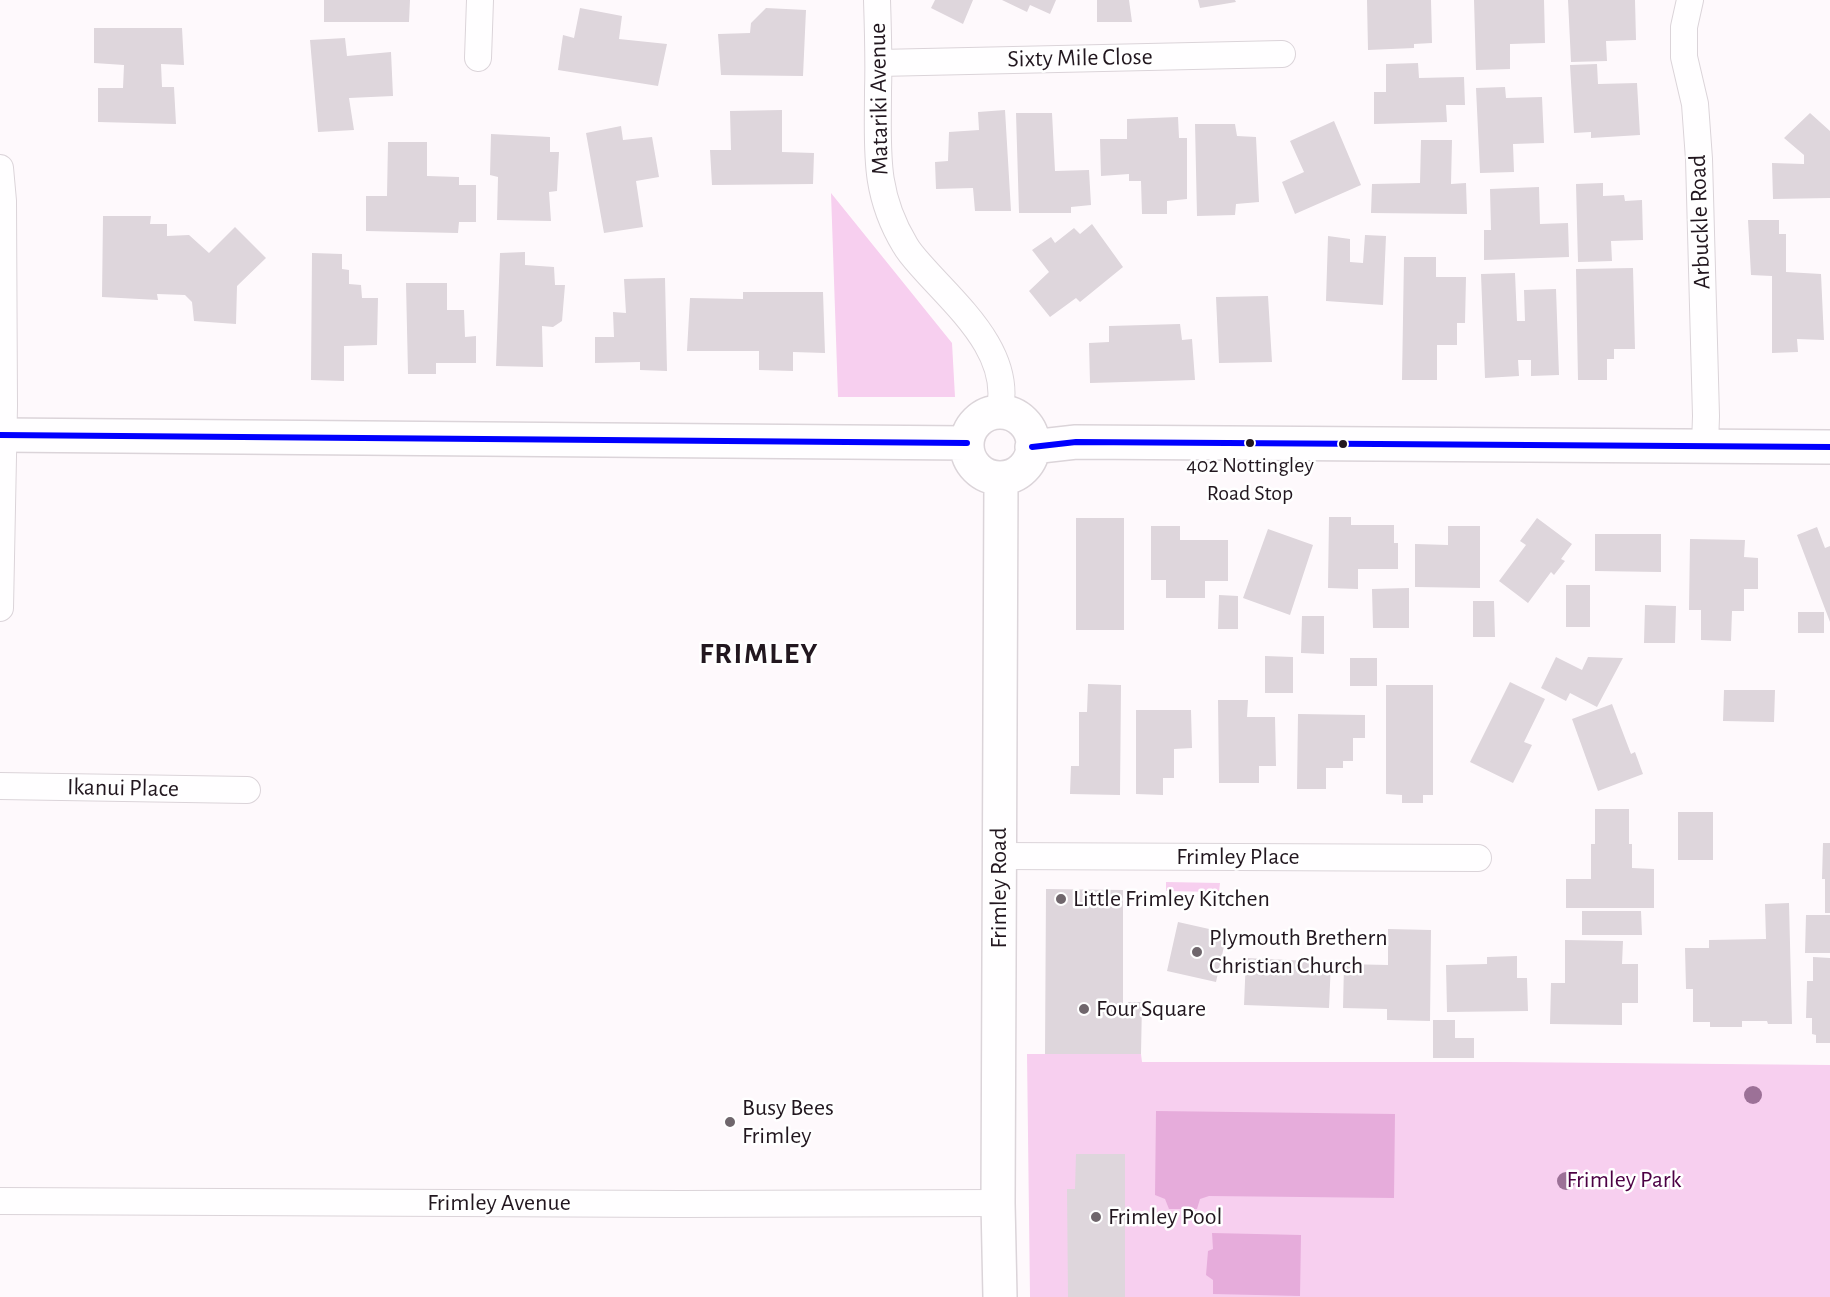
<!DOCTYPE html>
<html>
<head>
<meta charset="utf-8">
<style>
	body { margin:0 }
	canvas { display:block; background:#fef9fc }
</style>
</head>
<body>
<canvas width="1830" height="1297"></canvas>
<script>
const ctx = document.querySelector('canvas').getContext('2d');
ctx.lineJoin = 'round';
function fill(path, color) { ctx.fillStyle = color; ctx.fill(path, 'evenodd'); }
function stroke(path, color, width, dash) { ctx.strokeStyle = color; ctx.lineWidth = width; ctx.lineCap = dash ? 'butt' : 'round'; ctx.setLineDash(dash || []); ctx.stroke(path); }
function write(font, color, halo, rows, align = 'center') {
  ctx.font = font + ' "Alegreya Sans",sans-serif'; ctx.lineWidth = 5; ctx.setLineDash([]); ctx.textBaseline = 'middle'; ctx.strokeStyle = halo; ctx.fillStyle = color; for (const [text, x, y, turn = 0] of rows) {
    ctx.save(); ctx.translate(x, y); ctx.rotate((+turn || 0) * Math.PI / 180); ctx.textAlign = isNaN(turn) ? turn : align; if (halo) ctx.strokeText(text, 0, 0); ctx.fillText(text, 0, 0); ctx.restore();
  }
}
fill(new Path2D(`
	M831 193 952 343 955 397H838Z
	M1166 882 1220 883 1219 892 1166 891Z
	M1027 1054H1141L1142 1062H1505L1830 1065V1297H1030Z`), '#f7cfef');
fill(new Path2D(`
	M1156 1111 1395 1114 1394 1198 1209 1196 1200 1199 1197 1209H1169L1165 1199 1155 1195Z
	M1212 1233 1301 1235 1300 1296 1213 1294V1280L1206 1275 1208 1251 1213 1249Z`), '#e6acdb');
fill(new Path2D(`
	M324 0H410L409 22H324Z
	M935 0H973L963 24 931 8Z
	M1002 0H1056L1050 14 1030 5 1027 12Z
	M1097 0H1129L1132 22H1097Z
	M1198 0H1235L1236 2 1200 8Z
	M1367 0H1431L1432 43 1414 44V48L1368 50Z
	M1474 0H1544L1545 43 1510 44V69L1476 70Z
	M1568 0H1635L1636 40 1606 41 1607 61 1571 62Z
	M580 8 622 16 619 39 667 44 658 86 558 70 563 35 574 38Z
	M766 8 806 10 803 76 721 75 718 34 750 33 751 23Z
	M94 28H182L184 65 161 64 162 87H174L176 124 98 122V88H123L124 65 94 63Z
	M345 38 347 56 391 52 393 96 349 98 354 130 318 132 310 40Z
	M1418 63 1419 78 1464 77 1465 105H1446L1447 122 1374 124V92H1386V64Z
	M1597 64 1598 84 1637 83 1640 135 1591 138V132L1574 133 1570 65Z
	M1505 87 1506 98 1542 97 1544 143 1513 144 1514 172 1480 173 1476 88Z
	M782 110V152L814 153 813 184 712 185 710 150H731L730 111Z
	M1005 110 1011 211H975L973 188 936 189 935 162 948 161 949 132 979 130 978 112Z
	M1016 113H1052L1055 171 1089 170 1091 205 1071 207V213H1019Z
	M1810 113 1830 131V198L1773 199 1772 163 1804 164V155L1784 138Z
	M1178 117 1179 138H1187V199L1167 201V214H1142L1141 181H1129V174L1101 176 1100 139H1127V119Z
	M1334 121 1361 185 1295 214 1282 182 1304 172 1290 141Z
	M1195 124H1235L1237 136 1256 137 1259 202 1236 204 1235 215 1197 216Z
	M621 126 623 140 652 137 659 177 636 181 643 227 604 233 586 133Z
	M491 134 550 137V152H559L557 191 549 192 551 221 497 220 498 177 490 175Z
	M1421 140H1452L1451 184 1466 183 1467 214 1371 213 1372 184 1420 183Z
	M388 142H427V176L459 177V185H476V222H459L458 233 366 231V196H387Z
	M1603 183V196L1624 195 1625 201 1642 200 1643 240 1611 241 1612 261 1578 262 1576 184Z
	M1539 187 1540 224 1568 223 1569 257 1484 260V230H1491L1490 189Z
	M103 216H151L150 224H167V236L189 235 209 253 235 227 266 258 237 286 236 324 194 321 192 302 185 295 157 294 158 300 102 297Z
	M1748 220H1779V234H1786V272L1821 274 1824 340 1797 339 1798 352 1772 353V276L1751 275Z
	M1092 224 1123 267 1080 302 1076 298 1050 317 1029 291 1049 272 1032 250 1051 237 1055 243 1074 228 1080 234Z
	M1365 235 1386 236 1383 305 1326 301 1328 236 1350 239V262L1363 263Z
	M525 252V265L554 267 555 285H565L562 321 553 327 542 326 543 367 496 366 500 253Z
	M312 253 342 254V269L349 270V284L361 285 362 298H378L377 345 344 346V381L311 380Z
	M1404 257H1436V277H1466L1465 323H1457V345H1437V380H1402Z
	M1633 268 1635 349H1614V359H1607V380H1578L1576 269Z
	M1515 273 1517 321H1525L1524 290 1556 289 1559 375 1531 376V360H1518L1519 376 1485 378 1481 274Z
	M665 278 667 371 640 370V362L595 363V337H614L613 312 626 313 624 279Z
	M406 283H447V310H464L465 337 476 336V363H436V374H408Z
	M743 292H823L825 353 793 352V371L759 370V351H687L690 298 743 299Z
	M1268 296 1272 362 1219 363 1216 297Z
	M1180 324 1182 340 1192 339 1195 380 1090 383 1089 343 1109 342V326Z
	M1329 517H1351V525H1394V543H1398V569H1358V589L1328 588Z
	M1076 518H1124V630H1076Z
	M1537 518 1572 544 1561 559 1565 561 1554 575 1551 572 1528 603 1499 581 1526 545 1520 541Z
	M1151 526H1180V540H1228V581H1205V598H1166V580H1151Z
	M1448 526H1480V588L1415 587V544L1448 545Z
	M1817 527 1825 548 1830 546V622L1797 535Z
	M1268 529 1313 545 1290 615 1243 598Z
	M1595 534H1661V572L1595 571Z
	M1690 539 1745 540 1744 557 1758 558V589H1744V611H1732L1731 641 1701 640V610H1689Z
	M1566 585H1590V627H1566Z
	M1409 588V628H1373L1372 589Z
	M1219 595 1238 596V629H1218Z
	M1473 601H1494L1495 637H1473Z
	M1645 605 1676 606 1675 643H1644Z
	M1798 612H1824V633H1798Z
	M1302 616H1324V654L1301 653Z
	M1265 656 1293 657V693H1265Z
	M1556 657 1582 670 1588 657 1623 658 1597 707 1570 693 1566 701 1541 688Z
	M1350 658H1377V686H1350Z
	M1510 682 1545 699 1524 742 1532 745 1513 783 1470 762Z
	M1088 684 1121 685 1120 795 1070 794 1071 766H1079V712H1087Z
	M1386 685H1433V795H1423V803H1402V795L1386 794Z
	M1724 690H1775L1774 722 1723 721Z
	M1218 700H1248L1247 717H1275L1276 766H1259V783H1219Z
	M1612 704 1631 754 1635 752 1643 774 1598 791 1572 719Z
	M1136 710H1191L1192 748 1174 749V778H1163V795L1136 794Z
	M1298 714 1365 715V738H1353V761H1343V768H1326V789H1297Z
	M1595 809H1629V844H1632V868L1654 869V908H1566V879H1591V844H1595Z
	M1678 812H1713V860H1678Z
	M1823 843H1830V913H1825V879H1822Z
	M1046 889 1123 890V1015L1128 1016V1002H1142L1141 1054H1045Z
	M1789 903 1792 1024H1768L1767 1021H1742V1027H1710V1022H1693V989H1686L1685 948H1709V940L1766 939 1765 904Z
	M1582 911H1641L1642 935H1582Z
	M1806 915H1830V953H1805Z
	M1178 922 1227 933 1216 982 1167 971Z
	M1388 929 1431 930 1430 1021 1387 1020V1009L1343 1008 1344 964 1388 965Z
	M1565 940 1623 941 1622 964H1638V1003H1622V1025L1550 1024 1551 983H1565Z
	M1517 956V978H1527L1528 1011 1447 1012 1446 965 1487 964V957Z
	M1813 957 1830 958V1043H1816V1035L1812 1034V1018H1806L1807 981H1813Z
	M1246 958 1331 962 1329 1008 1244 1005Z
	M1433 1020H1455V1038H1474V1058H1433Z
	M1076 1154H1125V1297H1068L1067 1189H1075Z`), '#ded6dc');
const street = new Path2D(`
	M877 0C878 30 879 61 878 91 878 150 873 192 905 245 910 254 918 262 925 270 959 308 1014 355 999 413
	M1690 0 1684 27V57L1695 104 1699 159 1706 416 1705 446
	M478 58 480 0
	M879 63 1282 54
	M0 168 3 201 4 406 0 608
	M0 786 247 790
	M998 856 1478 858
	M0 1201 681 1204 998 1203`);
const secondary = new Path2D(`
	M967 445a33 33 0 1 1 66 0a33 33 0 1 1-66 0Z
	M0 435 967 443
	M1032 447 1076 442 1830 447
	M1000 1297 998 1203 1001 479`);
stroke(street, '#dbd4d9', 28);
stroke(secondary, '#dbd4d9', 36);
stroke(street, '#fffeff', 26);
stroke(secondary, '#fffeff', 33);
stroke(new Path2D(`
	M0 435 967 443
	M1032 447 1076 442 1830 447`), '#00f', 6);
ctx.fillStyle = '#9c7197';
for (const [x, y] of [
	[1753,1095],
	[1566,1181]
]) { ctx.beginPath(); ctx.arc(x, y, 9, 0, 2 * Math.PI); ctx.fill(); }
for (const [x, y, r, color] of [
	[1250,443,5,"#22171f"],
	[1343,444,5,"#22171f"],
	[1061,899,6,"#6f666c"],
	[1197,952,6,"#6f666c"],
	[1084,1009,6,"#6f666c"],
	[730,1122,6,"#6f666c"],
	[1096,1217,6,"#6f666c"]
]) { const dot = new Path2D(); dot.arc(x, y, r, 0, 2 * Math.PI); ctx.fillStyle = color; ctx.fill(dot); stroke(dot, '#fff', 2); }
write('22px', '#22171f', '#fff', [
	["402 Nottingley",1250,465],
	["Road Stop",1250,493]
]);
write('24px', '#22171f', '#fff', [
	["Sixty Mile Close",1080,58,-1],
	["Matariki Avenue",879,99,-91],
	["Arbuckle Road",1700,222,-92],
	["Ikanui Place",123,788,1],
	["Frimley Place",1238,857],
	["Frimley Road",999,888,-90],
	["Frimley Avenue",499,1203]
]);
write('24px', '#22171f', '#fff', [
	["Little Frimley Kitchen",1073,899],
	["Plymouth Brethern",1209,938],
	["Christian Church",1209,966],
	["Four Square",1096,1009],
	["Busy Bees",742,1108],
	["Frimley",742,1136],
	["Frimley Pool",1108,1217]
], 'left');
write('24px', '#4c0144', '#fff', [
	["Frimley Park",1624,1180]
]);
ctx.letterSpacing = '1.5px';
write('bold 30px', '#22171f', '#fff', [
	["FRIMLEY",759,654]
]);
ctx.letterSpacing = '0px';
</script>
</body>
</html>
